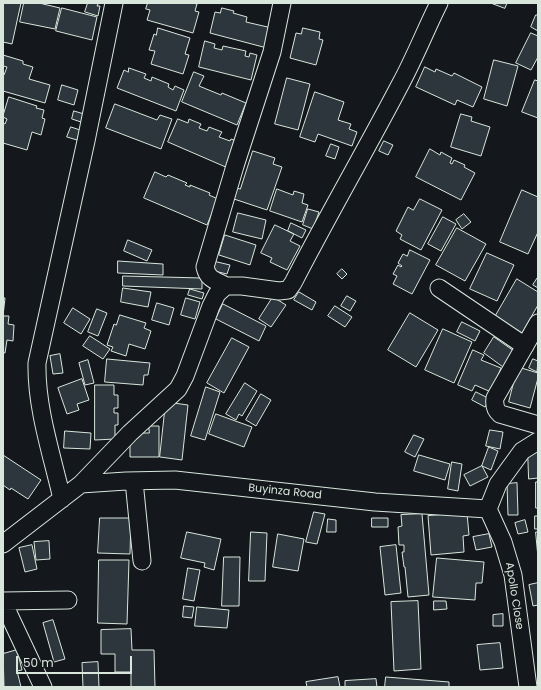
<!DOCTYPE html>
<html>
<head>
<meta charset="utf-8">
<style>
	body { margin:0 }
	#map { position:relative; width:541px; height:690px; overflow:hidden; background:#14181c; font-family:Poppins,sans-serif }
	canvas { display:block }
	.frame { position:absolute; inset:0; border:4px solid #d8e6dc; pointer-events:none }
	.scale { position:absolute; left:16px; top:656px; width:116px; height:18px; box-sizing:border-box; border:2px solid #d8e6dc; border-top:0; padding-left:5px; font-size:12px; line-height:14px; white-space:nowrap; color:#d8e6dc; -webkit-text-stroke:3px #14181c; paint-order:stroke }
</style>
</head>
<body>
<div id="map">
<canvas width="541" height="690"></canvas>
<div class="frame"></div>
<div class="scale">50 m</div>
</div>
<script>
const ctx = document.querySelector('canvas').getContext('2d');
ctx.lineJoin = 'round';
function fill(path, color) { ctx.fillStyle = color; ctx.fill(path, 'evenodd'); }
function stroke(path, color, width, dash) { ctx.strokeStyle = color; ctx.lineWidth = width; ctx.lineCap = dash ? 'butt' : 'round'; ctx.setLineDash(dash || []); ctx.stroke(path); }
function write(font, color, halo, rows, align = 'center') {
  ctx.font = font + ' Poppins,sans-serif'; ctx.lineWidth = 3; ctx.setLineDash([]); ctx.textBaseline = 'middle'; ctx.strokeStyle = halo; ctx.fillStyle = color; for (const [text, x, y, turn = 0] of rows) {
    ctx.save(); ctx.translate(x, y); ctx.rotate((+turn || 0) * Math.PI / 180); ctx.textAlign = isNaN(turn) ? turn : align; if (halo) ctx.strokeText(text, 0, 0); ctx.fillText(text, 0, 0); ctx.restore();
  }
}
const building = new Path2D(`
	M3 3H21L12 44 3 42Z
	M24 3H39L60 8 55 29 20 22Z
	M88 3H95L98 4 97 6H100L98 16 85 12Z
	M148 3H192L197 4 195 11 199 12 193 33 147 20 150 10 146 9Z
	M491 3H507L505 8Z
	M62 8 97 17 92 40 56 31Z
	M222 8 234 11 233 13 247 17 246 22 272 28 267 48 210 33 215 12 220 13Z
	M536 15H538V31L531 27Z
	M158 28 190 38 185 54 189 55 183 74 151 64 155 51 149 50 154 34 156 35Z
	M303 28 320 32 319 39 323 40 316 65 290 58 296 33 301 34Z
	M531 33 538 36V57L531 70 516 63Z
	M205 41 215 44 214 48 222 50 223 46 246 51 245 56 249 57 250 53 257 55 251 80 199 67Z
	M3 55 23 61V64L33 67 29 79 50 85 45 103 3 91V75H4L7 67 3 66Z
	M494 60 518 66 507 106 484 99Z
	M425 67 435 72 436 69 452 76 454 73 482 87 473 107 457 100 455 105 416 87Z
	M129 68 146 74 144 78 151 81 152 77 169 84 168 87 173 90 175 86 184 90 176 111 117 88 124 70 128 72Z
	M194 72 204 76 199 86 221 95 222 93 246 103 237 125 182 102Z
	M287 78 310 84 298 130 275 124Z
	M535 80 538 81V118L522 112Z
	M62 85 78 90 74 105 58 100Z
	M315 92 344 102 338 120 351 124 349 129 357 132 352 146 318 134 315 142 300 137Z
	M9 97 37 106 36 108 44 110 42 118 45 119 41 135 32 132 27 150 3 143V123L5 124 7 119 3 117Z
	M115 104 157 120 160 115 172 119 161 149 106 128Z
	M74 111 84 114 81 122 72 119Z
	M461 114 472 117 471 121 490 127 481 156 451 147Z
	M178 119 188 123 189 119 201 124 199 128 207 131 209 127 222 132 219 137 230 141 231 139 239 142 228 168 168 142Z
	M71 127 80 130 77 140 67 137Z
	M384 141 393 145 388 155 379 151Z
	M331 144 339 147 335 159 326 156Z
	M430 149 440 155 441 152 452 158 450 163 452 164 454 160 465 165 464 167 475 173 461 200 416 177Z
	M253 151 275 158 273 164 282 167 267 210 234 199 237 188 240 189Z
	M155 172 166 177 168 175 187 183 185 185 190 187V185L210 193 209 195 218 199 207 225 144 198Z
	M277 189 293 195 294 191 304 194 302 203 308 205 302 222 270 211Z
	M522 190 538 197V232L528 254 500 242Z
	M420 199 442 210 421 250 400 239 402 235 396 231 408 207 413 210Z
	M308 209 319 212 313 229 303 225Z
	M238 213 266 220 262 239 233 232Z
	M464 214 471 222 462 229 456 220Z
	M443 217 456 224 441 251 428 244Z
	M291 223 306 230 302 238 288 231Z
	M275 225 294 234 290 241 300 246 287 270 270 262 272 258 261 253Z
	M457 228 486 244 465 281 436 265Z
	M225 235 256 245 250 265 219 255Z
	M128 240 152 250 147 261 124 251Z
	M410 250 430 260 412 294 393 284 397 276 393 274 398 265 401 267 402 266 398 263 403 254 407 256Z
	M487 253 514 265 497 301 470 289Z
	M118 261 163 264V275L118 273Z
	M213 261 230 265 227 274 210 270Z
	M342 269 347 274 342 279 337 274Z
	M123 276 202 278V289L123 286Z
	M538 277V288L533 285Z
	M517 279 538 292V305L522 333 495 317Z
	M123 288 151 292 148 307 121 302Z
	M190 289 204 293 202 299 188 295Z
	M299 292 316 302 312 310 294 300Z
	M347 296 356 301 350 311 341 306Z
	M273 297 286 305 271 327 259 319Z
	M3 298H5L3 316H9L8 324 14 325 13 341 7 340 5 353H3Z
	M186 298 200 302 195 319 181 315Z
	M157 303 174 308 169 325 152 320Z
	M223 304 266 326 259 341 216 319Z
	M335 306 352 317 345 327 328 316Z
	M73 308 90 319 81 334 64 323Z
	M97 309 107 313 98 336 88 332Z
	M410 313 438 330 416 367 388 350Z
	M120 315 146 323 144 328 151 331 145 349 129 344 126 356 111 351 113 347 107 345 114 324 116 325Z
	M462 322 480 331 475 341 457 332Z
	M443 329 472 342 454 383 425 370Z
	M90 336 110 349 103 359 83 346Z
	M494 337 514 351 503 367 484 353Z
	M232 338 249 347 224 393 207 383Z
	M473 350 484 355 481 360 501 368 491 392 475 385 472 391 458 385Z
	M60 354 63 373 53 374 50 356Z
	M107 359 150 363 148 375H144L143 385 105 382Z
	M533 359 538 361 537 372 529 368Z
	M88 360 94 383 85 385 79 363Z
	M518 367 538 373V378L530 408 509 402Z
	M82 379 89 400 77 404 79 410 67 414 58 388Z
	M245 383 257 391 242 416 239 414 236 420 226 414Z
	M95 385H114V395H118V408H114V413H118V425H115V439L95 440Z
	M206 387 220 392 205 440 191 436Z
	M476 392 490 399 485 407 472 400Z
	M261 394 271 400 256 426 246 420Z
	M166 402 188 405 182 460 160 457Z
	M216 414 252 427 244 447 209 434Z
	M149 426H159V457H130V433H149Z
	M490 430 503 432 500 449 486 446Z
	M65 431 91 433 90 449 64 448Z
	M414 435 424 439 415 457 405 452Z
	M489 447 498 451 491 470 482 466Z
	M528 451H538V478L529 479Z
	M3 455 41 480 28 499 11 488 10 490 3 485Z
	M419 455 450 464 445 480 414 471Z
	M452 462 462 464 458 491 448 489Z
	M482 466 488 477 470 486 464 475Z
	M536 482H538V508H536Z
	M517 483 518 515H508L507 484Z
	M314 512 325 514 317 544 306 542Z
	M467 513 469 535 463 536 464 552 431 555 428 516Z
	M422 514 429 595 408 597 405 567H404L402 552H404V545H399L398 527 402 526 401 515Z
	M535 516H538V529H535Z
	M100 518H131L130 554 98 553Z
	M372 518H388V527H372Z
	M328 519 336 520V532H327Z
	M525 520 528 532 518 534 515 523Z
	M187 532 221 539 214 570 204 567 205 563 181 558Z
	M251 532 267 533 265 581H249Z
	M536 532H538V557Z
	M278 534 304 539 298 571 273 567Z
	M489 534 492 547 476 550 473 537Z
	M49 541 50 559 36 560 34 542Z
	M32 545 37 569 25 572 19 548Z
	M396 545 401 593 385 595 380 547Z
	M224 557H240L239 606H222Z
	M437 558 484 562 482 583H476L475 600 433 597Z
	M99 560H129L127 624 98 623Z
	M188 568 200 570 194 601 183 599Z
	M538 583V607V605L533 606 529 585Z
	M418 601 421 669 394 671 391 602Z
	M434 601H446L447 609 434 610Z
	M184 606 194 607 192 618 183 617Z
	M197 607 229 610 227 628 195 626Z
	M503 614V626H493V615Z
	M53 620 65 659 54 662 43 623Z
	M131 629 132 650H154L155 687H131V672H115V654H101V630Z
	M500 643 503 668 480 670 477 645Z
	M17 650 22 670 17 671 21 687H4L3 651 4 653Z
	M98 662 99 687H83L82 663Z
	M338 677 340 687H307L306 682Z
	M386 677 449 682V687H385Z
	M376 679 377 687H345V681Z`);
fill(building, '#2c363c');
stroke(building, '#d8e6dc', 1);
const minor = new Path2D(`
	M226 286C215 280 208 280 205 267L235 166 272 52 282 3
	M439 288 525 346
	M538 323 495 398C494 405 495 410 500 414L538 425
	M134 481 142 561
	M81 484 130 433 178 389 185 376 211 306 217 294 226 286H242L279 291 288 290 293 283C328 215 366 150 401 83 415 57 426 29 439 3
	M62 499C52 455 36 408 37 363L86 141 114 3
	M488 509 503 542 513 575 528 687
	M3 544 81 484 126 481 175 480 375 502 488 509 498 484 522 451 538 441
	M3 601 68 600
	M3 602 43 687`);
stroke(minor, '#d8e6dc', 19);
stroke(minor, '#14181c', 17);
write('11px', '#d8e6dc', '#14181c', [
	["Buyinza Road",285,492,6],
	["Apollo Close",514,596,81]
]);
</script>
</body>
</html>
